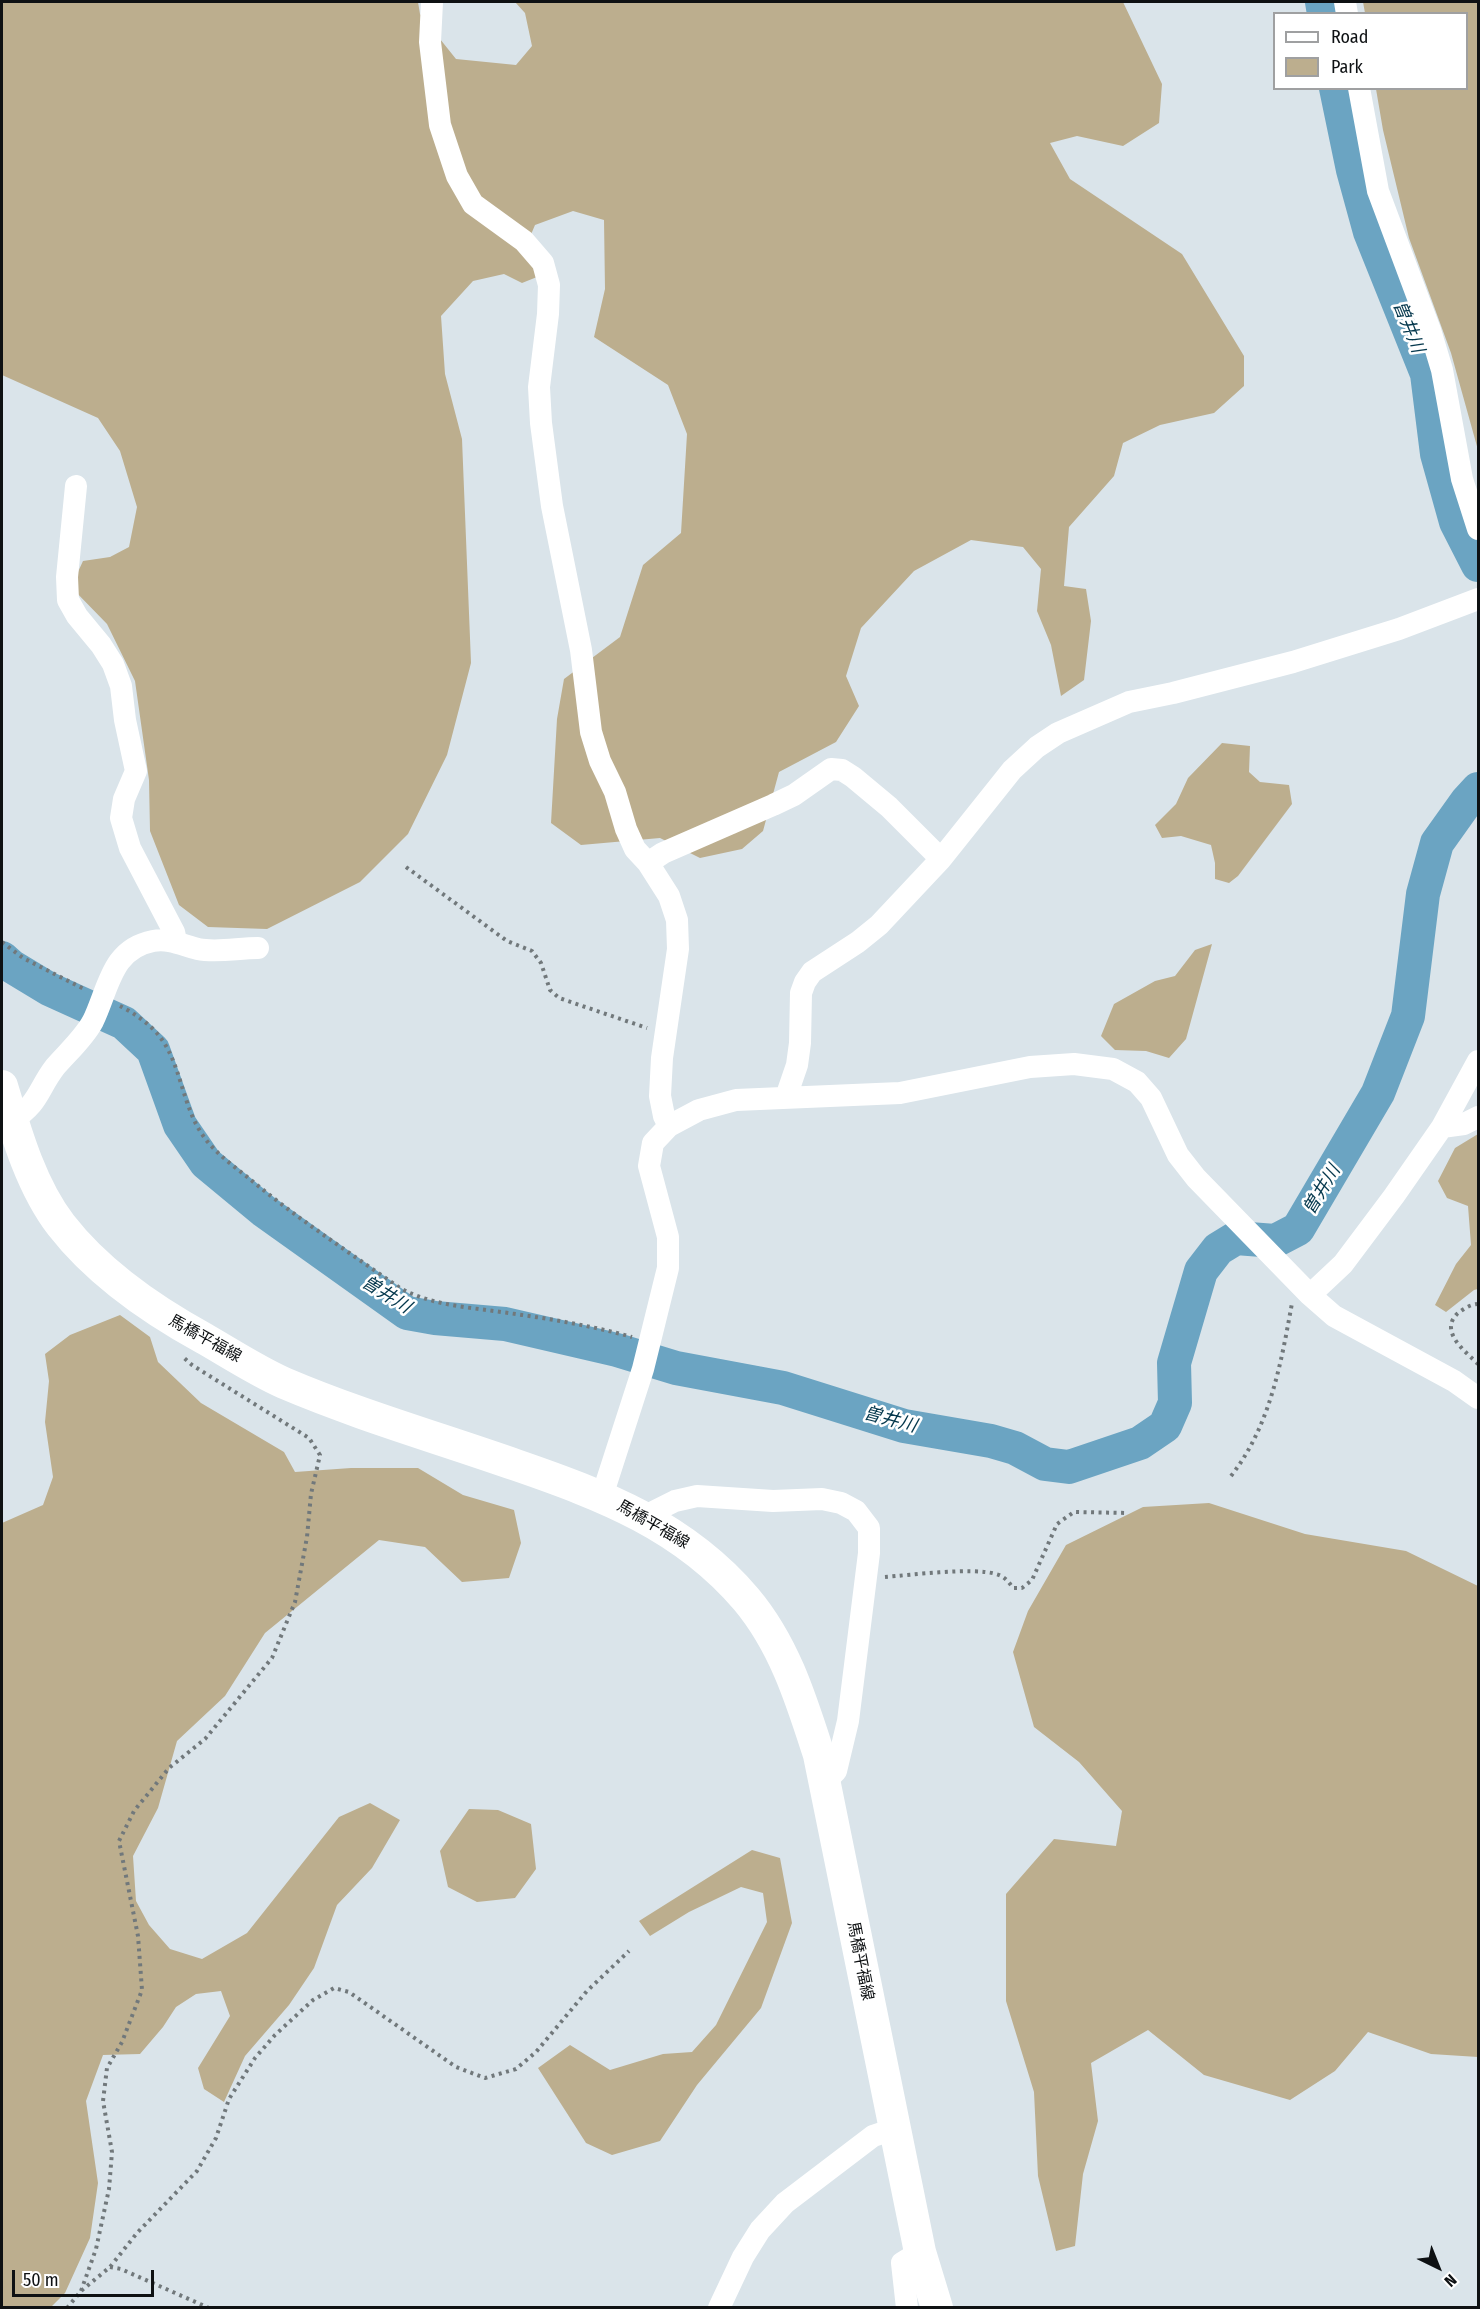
<!DOCTYPE html>
<html>
<head>
<meta charset="utf-8">
<style>
	body { margin:0 }
	#map { position:relative; width:1480px; height:2309px; overflow:hidden; background:#dae4ea; font-family:"Fira Sans Condensed",sans-serif }
	canvas { display:block }
	.frame { position:absolute; inset:0; border:3px solid #0e1113; pointer-events:none }
	.legend { position:absolute; left:1273px; top:12px; width:195px; height:78px; box-sizing:border-box; background:#fff; border:2px solid #9fa0a1; margin:0; padding:8px 10px; list-style:none; font-size:18px; color:#0e1113 }
	.legend li { display:flex; align-items:center; gap:12px; height:30px }
	.legend b { width:30px; border:2px solid #9fa0a1 }
	.north { position:absolute; left:1408px; top:2237px; width:60px; height:60px; -webkit-text-stroke:4px #fff; paint-order:stroke; rotate:137deg; font-size:16px; font-weight:700; line-height:24px; text-align:center; color:#0e1113 }
	.north::after { content:''; display:block; margin:auto; width:21px; height:27px; background:#0e1113; clip-path:polygon(50% 0,100% 100%,50% 72%,0 100%) }
	.scale { position:absolute; left:12px; top:2270px; width:142px; height:27px; box-sizing:border-box; border:3px solid #0e1113; border-top:0; padding-left:8px; font-size:18px; line-height:21px; white-space:nowrap; color:#0e1113; -webkit-text-stroke:4px #fff; paint-order:stroke }
</style>
</head>
<body>
<div id="map">
<canvas width="1480" height="2309"></canvas>
<div class="frame"></div>
<ul class="legend">
<li><b style="height:8px;background:#fff"></b>Road</li>
<li><b style="height:16px;background:#bcae8e"></b>Park</li>
</ul>
<div class="north">N</div>
<div class="scale">50 m</div>
</div>
<script>
const ctx = document.querySelector('canvas').getContext('2d');
ctx.lineJoin = 'round';
function fill(path, color) { ctx.fillStyle = color; ctx.fill(path, 'evenodd'); }
function stroke(path, color, width, dash) { ctx.strokeStyle = color; ctx.lineWidth = width; ctx.lineCap = dash ? 'butt' : 'round'; ctx.setLineDash(dash || []); ctx.stroke(path); }
function write(font, color, halo, rows, align = 'center') {
  ctx.font = font + ' "Fira Sans Condensed","Noto Sans JP",sans-serif'; ctx.lineWidth = 5; ctx.setLineDash([]); ctx.textBaseline = 'middle'; ctx.strokeStyle = halo; ctx.fillStyle = color; for (const [text, x, y, turn = 0] of rows) {
    ctx.save(); ctx.translate(x, y); ctx.rotate((+turn || 0) * Math.PI / 180); ctx.textAlign = isNaN(turn) ? turn : align; if (halo) ctx.strokeText(text, 0, 0); ctx.fillText(text, 0, 0); ctx.restore();
  }
}
fill(new Path2D(`
	M2 2H418L420 14 456 59 516 65 532 46 525 13 515 2H1123L1162 84 1159 123 1123 146 1077 136 1050 143 1070 179 1182 254 1244 356V386L1214 413 1160 425 1123 443 1114 476 1069 527 1064 586 1086 589 1091 621 1084 680 1061 696 1051 645 1037 611 1041 569 1023 547 971 540 914 571 861 628 846 676 859 706 836 742 779 772 763 831 742 849 700 858 660 838 581 845 551 823 557 719 564 679 620 637 643 565 681 533 687 434 668 385 594 337 605 289 604 220 573 211 535 225 524 251 542 275 522 283 504 274 473 281 441 316 445 374 462 439 471 663 447 755 408 834 360 882 267 929 208 927 179 905 150 831 149 780 135 681 107 624 71 587 83 561 110 557 129 547 137 507 120 451 98 418 2 375Z
	M1363 2H1478V450L1451 353 1409 238 1383 130 1376 89 1466 88V14L1365 13Z
	M1222 743 1250 746 1249 772 1260 782 1289 785 1292 804 1238 876 1229 883 1215 879V863L1211 845 1181 836 1162 838 1155 825 1176 804 1188 778Z
	M1212 944 1186 1039 1169 1058 1146 1051 1115 1050 1101 1036 1114 1004 1155 981 1175 976 1195 950Z
	M1478 1134V1289L1474 1290 1446 1312 1435 1305 1456 1264 1471 1245 1468 1206 1447 1198 1438 1181 1455 1148Z
	M120 1315 150 1337 158 1362 201 1403 284 1452 295 1472 351 1468H418L463 1495 514 1510 521 1543 509 1578 462 1582 425 1547 379 1540 265 1633 225 1696 177 1741 158 1808 133 1856 136 1901 149 1925 170 1949 202 1959 247 1933 339 1817 370 1803 400 1820 372 1868 337 1905 314 1968 289 2005 245 2056 224 2102 204 2089 198 2068 230 2016 221 1991 196 1994 176 2007 163 2027 140 2054 103 2055 86 2101 98 2183 90 2238 65 2293 51 2307H2V1523L43 1505 53 1477 45 1422 49 1381 45 1354 70 1335Z
	M1209 1503 1305 1534 1406 1551 1478 1586V2057L1431 2054 1368 2032 1335 2071 1290 2100 1204 2075 1148 2030 1091 2063 1098 2121 1083 2174 1075 2246 1056 2251 1038 2176 1034 2092 1006 2001V1894L1054 1839 1116 1846 1122 1811 1079 1762 1034 1727 1013 1652 1028 1611 1066 1545 1143 1507Z
	M469 1809 498 1810 531 1824 536 1869 515 1898 477 1902 448 1887 440 1851Z
	M752 1850 780 1858 792 1923 761 2008 697 2085 660 2141 612 2155 586 2143 538 2068 570 2045 610 2070 663 2054 692 2052 716 2025 767 1922 763 1893 741 1887 689 1912 650 1936 639 1921Z`), '#bcae8e');
stroke(new Path2D(`
	M1322 2 1324 14
	M1336 88 1353 170 1370 232 1427 374 1437 454 1456 522 1478 565
	M2 958 11 966 49 989 124 1023 153 1050 180 1125 206 1163 264 1211 407 1313 435 1318 505 1324 617 1350 676 1368 783 1388 904 1426 991 1441 1015 1448 1045 1464 1069 1467 1140 1443 1165 1426 1175 1403 1174 1363 1201 1271 1218 1249 1236 1238 1275 1241 1298 1229 1378 1093 1408 1016 1423 894 1437 843 1467 801 1478 789`), '#6ba4c2', 34);
stroke(new Path2D(`
	M406 867 507 941 532 951 541 963 550 990 559 998 647 1028
	M2 942 23 958 86 990
	M120 1006C134 1013 150 1024 160 1037 182 1066 182 1107 204 1137 216 1154 235 1167 251 1180 298 1219 350 1253 400 1288 431 1305 466 1307 501 1312 545 1318 589 1325 632 1337
	M1478 1304C1471 1304 1463 1309 1457 1314 1439 1332 1466 1352 1478 1364
	M1231 1476C1270 1426 1281 1364 1292 1303
	M885 1577C910 1575 973 1567 996 1574 1004 1576 1008 1581 1013 1588H1022L1032 1580 1057 1524 1074 1512 1128 1513
	M110 2267 121 2269 209 2308
	M81 2291 96 2249 109 2189 112 2152 103 2101 107 2068 122 2042 142 1990 138 1936 119 1841 134 1811 169 1768 205 1739 272 1658 295 1602 307 1537 311 1494 320 1455 309 1438 192 1365 183 1357
	M67 2308 81 2291 110 2267 137 2233 197 2171 216 2138 229 2099 255 2058 275 2035 313 2000 334 1988 349 1992 456 2067 485 2078 516 2069 536 2052 587 1991 629 1951`), '#71787b', 4, [3, 4.5]);
stroke(new Path2D(`
	M432 2 430 42 440 125 457 176 473 204 524 241 543 263 549 285 548 314 539 387 541 423 552 506 581 650 591 732 600 761 615 792 626 829 635 849 648 863 669 896 677 920 678 949 662 1058 660 1096 664 1116 669 1126
	M1345 2 1347 14
	M1359 88 1378 191 1430 330 1442 370 1462 479 1478 529
	M76 486 67 577 68 600 77 616 101 645 113 664 121 686 125 720 136 771 124 799 121 818 130 848 174 932 176 941
	M648 863 663 853 773 805 794 795 831 769 842 770 853 777 889 807 941 859
	M786 1097 797 1065 800 1043 801 993 805 982 812 972 858 942 879 925 941 859 1012 770 1037 747 1058 733 1129 702 1173 693 1293 662 1399 629 1478 599
	M12 1120C39 1104 38 1089 55 1067 68 1052 84 1038 93 1021 109 988 111 949 153 941 169 938 182 945 198 949 216 953 238 948 258 948
	M1442 1127 1464 1124 1478 1117
	M1310 1295 1343 1264 1394 1196 1442 1127 1478 1061
	M602 1496 643 1369 668 1268V1237L649 1166 653 1143 669 1126 699 1110 736 1100 900 1093 1030 1067 1074 1064 1113 1069 1137 1082 1151 1098 1178 1155 1196 1178 1310 1295 1334 1316 1454 1381 1478 1398
	M646 1518 655 1511 675 1501 697 1496 773 1501 822 1499 841 1503 856 1511 869 1528V1553L848 1721 836 1771 824 1783
	M719 2308 743 2257 760 2230 785 2203 873 2136 894 2129
	M907 2308 902 2263 920 2252`), '#fff', 22);
stroke(new Path2D(`
	M2 1086C16 1133 31 1186 61 1225 99 1274 152 1310 205 1339 231 1354 257 1371 284 1383 359 1415 439 1438 516 1465 603 1495 684 1526 746 1599 784 1644 801 1699 819 1755L920 2252 937 2308`), '#fff', 32);
write('16px', '#0e1113', '#fff', [
	["馬橋平福線",205,1339,29],
	["馬橋平福線",653,1525,30],
	["馬橋平福線",860,1961,79]
]);
write('italic 18px', '#05384d', '#fff', [
	["曽井川",1408,327,68],
	["曽井川",1322,1190,-59],
	["曽井川",386,1295,32],
	["曽井川",890,1420,15]
]);
</script>
</body>
</html>
